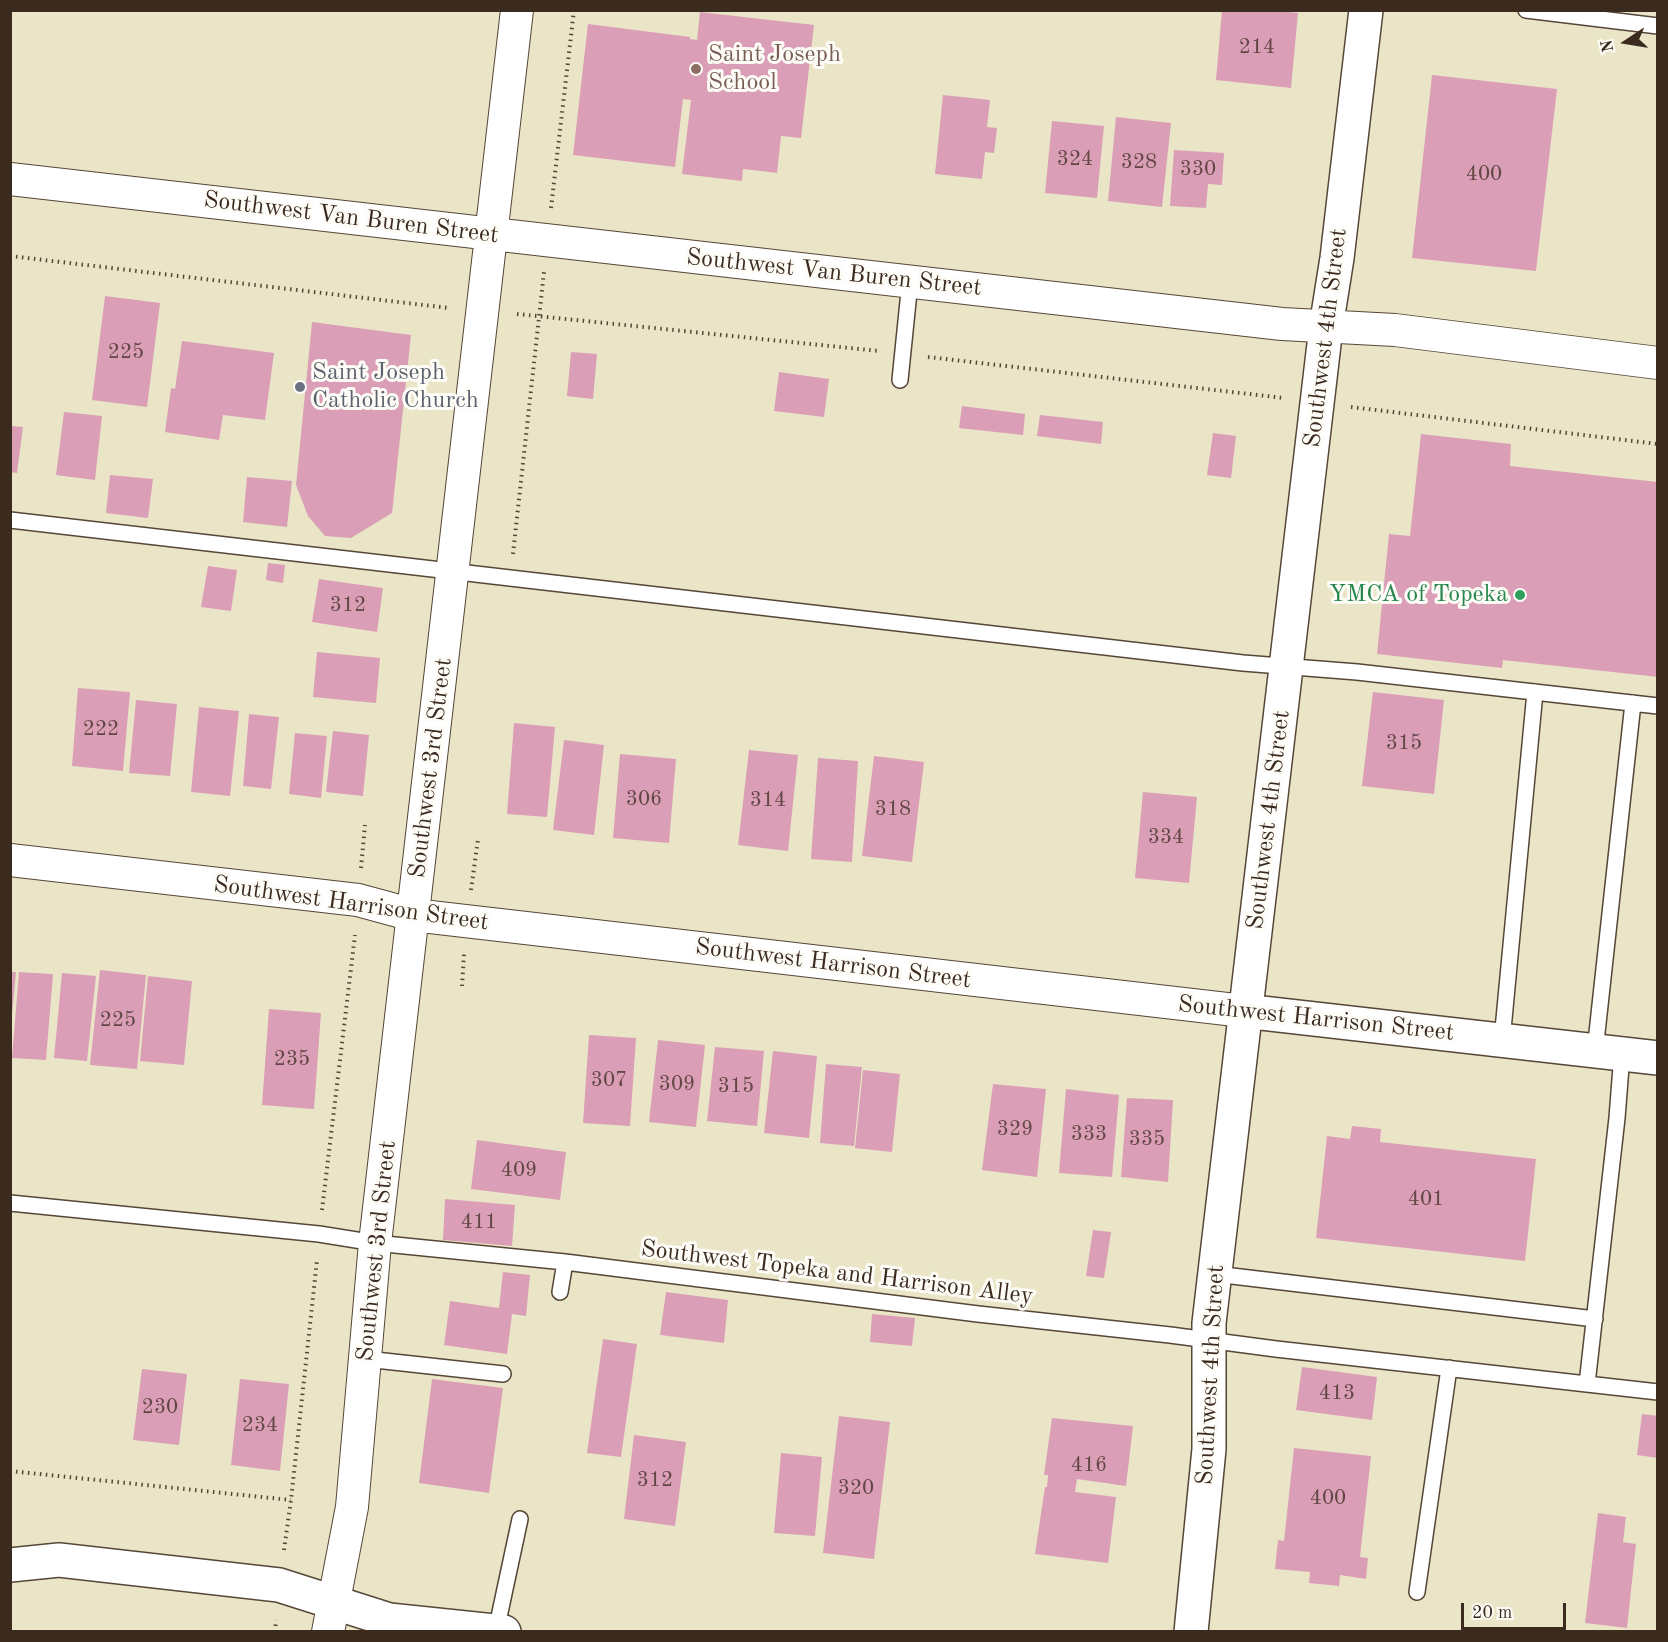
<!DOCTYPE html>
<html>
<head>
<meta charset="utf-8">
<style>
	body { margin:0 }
	#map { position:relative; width:1668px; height:1642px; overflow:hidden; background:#ebe5c7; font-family:"Old Standard TT",serif }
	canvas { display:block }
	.frame { position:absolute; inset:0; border:12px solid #3b2a1e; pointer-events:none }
	.north { position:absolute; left:1596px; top:12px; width:60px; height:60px; -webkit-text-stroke:4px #fdfcf7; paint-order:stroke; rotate:258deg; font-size:16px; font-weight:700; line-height:24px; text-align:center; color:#3b2a1e }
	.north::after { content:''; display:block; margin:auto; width:21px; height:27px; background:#3b2a1e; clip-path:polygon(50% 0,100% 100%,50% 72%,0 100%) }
	.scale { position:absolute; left:1461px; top:1603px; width:105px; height:27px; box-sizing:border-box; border:3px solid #3b2a1e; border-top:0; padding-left:8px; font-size:18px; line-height:21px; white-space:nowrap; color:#3b2a1e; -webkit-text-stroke:4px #fdfcf7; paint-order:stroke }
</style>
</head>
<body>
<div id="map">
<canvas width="1668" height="1642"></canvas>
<div class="frame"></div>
<div class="north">N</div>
<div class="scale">20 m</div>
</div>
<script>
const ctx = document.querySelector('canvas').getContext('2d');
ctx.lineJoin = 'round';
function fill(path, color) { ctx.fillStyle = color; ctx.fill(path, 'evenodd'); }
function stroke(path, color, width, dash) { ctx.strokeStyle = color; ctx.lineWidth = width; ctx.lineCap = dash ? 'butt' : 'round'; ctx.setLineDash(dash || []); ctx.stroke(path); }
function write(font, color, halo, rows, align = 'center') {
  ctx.font = font + ' "Old Standard TT",serif'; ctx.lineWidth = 6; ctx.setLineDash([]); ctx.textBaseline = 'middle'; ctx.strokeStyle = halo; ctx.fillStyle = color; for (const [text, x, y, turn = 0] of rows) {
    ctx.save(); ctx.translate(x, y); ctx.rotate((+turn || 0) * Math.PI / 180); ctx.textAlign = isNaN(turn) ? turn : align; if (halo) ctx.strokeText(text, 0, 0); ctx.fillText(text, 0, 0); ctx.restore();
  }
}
fill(new Path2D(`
	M1222 10H1270L1298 13 1291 88 1216 80Z
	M700 12 814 25 801 138 781 136 777 173 743 169 742 181 682 174 691 100 683 99 675 167 573 155 588 24 690 37V39L697 40Z
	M1432 75 1557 89 1536 271 1412 258Z
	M943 95 990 100 987 127 997 128 994 153 985 152 982 179 935 174Z
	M1116 117 1171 123 1162 207 1108 201Z
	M1052 121 1104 126 1097 198 1045 193Z
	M1174 150 1224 153 1222 185 1208 184 1206 208 1170 206Z
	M105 296 160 303 147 407 92 400Z
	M312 322 411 335 392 513 351 538 325 536 308 516 296 485Z
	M182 341 274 353 265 420 223 415 219 440 165 432 171 388 175 389Z
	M571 352 597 354 593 399 567 396Z
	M779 372 829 379 824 417 774 411Z
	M962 406 1025 414 1023 435 959 428Z
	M64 412 102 416 95 480 56 475Z
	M1040 415 1103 422 1101 444 1037 436Z
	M10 426 23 427 17 473 10 472Z
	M1213 433 1236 436 1231 478 1207 475Z
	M1421 434 1511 444 1510 466 1658 482V677L1503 660 1502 668 1377 654 1389 534 1410 536Z
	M110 475 153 479 148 518 106 513Z
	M247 477 292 481 287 527 243 522Z
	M268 563 285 565 283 583 266 580Z
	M208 566 237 570 231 611 201 607Z
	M319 579 383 588 377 632 312 622Z
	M317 652 380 658 376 703 313 697Z
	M78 688 130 692 123 771 72 766Z
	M1373 692 1444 700 1434 794 1362 786Z
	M136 700 177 704 170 776 129 773Z
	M199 707 239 711 230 796 191 792Z
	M249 714 279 717 271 789 243 786Z
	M514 723 555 727 547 817 507 814Z
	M333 731 369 735 363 796 326 792Z
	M295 733 327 736 321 798 289 794Z
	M564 740 604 745 594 835 553 830Z
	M749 750 798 755 788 851 738 845Z
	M620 754 676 759 669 843 613 838Z
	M874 756 924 762 912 862 862 856Z
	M818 758 858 761 852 862 811 859Z
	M1143 792 1197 797 1189 883 1135 878Z
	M100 970 146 975 137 1069 90 1065Z
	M10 972H16L12 1015H10Z
	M19 972 53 974 46 1060 12 1058Z
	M62 973 96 976 87 1061 54 1058Z
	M148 976 192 981 184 1065 140 1061Z
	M269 1009 321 1013 314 1109 262 1105Z
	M589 1035 636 1038 630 1126 583 1123Z
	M658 1040 705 1045 696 1127 649 1122Z
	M715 1047 764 1051 757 1126 707 1121Z
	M773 1051 817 1056 809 1138 764 1133Z
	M826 1064 862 1067 854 1146 820 1143Z
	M863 1070 900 1074 892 1152 855 1148Z
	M993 1084 1046 1089 1037 1177 982 1170Z
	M1066 1089 1119 1095 1112 1177 1059 1173Z
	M1127 1098 1173 1100 1168 1182 1121 1177Z
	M1352 1126 1381 1129 1380 1142 1536 1159 1525 1261 1316 1238 1327 1136 1350 1139Z
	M477 1140 566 1152 560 1200 471 1189Z
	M445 1199 515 1205 512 1246 443 1240Z
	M1093 1230 1111 1232 1104 1278 1086 1276Z
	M503 1272 530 1275 526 1316 512 1314 507 1354 444 1345 450 1301 499 1308Z
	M666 1292 728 1300 724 1343 660 1335Z
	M872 1314 915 1318 912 1346 870 1342Z
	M603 1339 637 1344 621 1457 587 1453Z
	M1302 1367 1377 1377 1372 1420 1296 1410Z
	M142 1369 187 1374 179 1445 133 1440Z
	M240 1379 289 1384 280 1471 231 1465Z
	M432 1379 503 1388 489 1493 419 1483Z
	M1642 1414 1658 1416V1458L1637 1455Z
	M839 1416 890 1422 874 1559 823 1553Z
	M1052 1418 1133 1426 1126 1486 1077 1479 1075 1492 1116 1497 1108 1563 1035 1554 1045 1487H1047L1048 1475H1044Z
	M634 1435 686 1442 675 1526 624 1519Z
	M1294 1448 1371 1456 1360 1557 1368 1558 1366 1579 1340 1575 1339 1586 1309 1583 1310 1572 1275 1569 1278 1540 1284 1541Z
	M781 1453 822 1457 815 1536 774 1533Z
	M1598 1513 1626 1517 1623 1542 1636 1544 1627 1628 1585 1623Z`), '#da9fb6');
const lane = new Path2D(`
	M1526 10 1658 26
	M900 380 910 282
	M10 520 1243 663 1357 672 1658 706
	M1502 1040 1535 692
	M1595 1051 1633 703
	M10 1203 319 1234 375 1243 565 1262 978 1314 1170 1335 1276 1349 1658 1392
	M1215 1274 1595 1319
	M560 1292 565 1262
	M366 1359 503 1374
	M1587 1384 1617 1118 1622 1054
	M1417 1592 1449 1368
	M496 1631 520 1519`);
const street = new Path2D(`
	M10 179 1282 324 1395 330 1658 363
	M10 860 358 900 413 915 1244 1011
	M328 1632 352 1507 375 1243 517 10`);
const secondary = new Path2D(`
	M1244 1011 1658 1058
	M1191 1632 1209 1449V1323L1326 327 1337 258 1366 10`);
const primary = new Path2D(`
	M10 1565 59 1560 279 1585 389 1620 504 1632`);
stroke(lane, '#554637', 18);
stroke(street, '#554637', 34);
stroke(secondary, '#554637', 36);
stroke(primary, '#554637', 36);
stroke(new Path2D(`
	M551 208 574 10
	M10 256 449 308
	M517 314 879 351
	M928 357 1284 398
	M1351 407 1658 444
	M513 554 544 272
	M361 868 365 825
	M471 890 478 839
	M462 986 464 954
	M322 1210 355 935
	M10 1471 291 1500
	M284 1550 291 1500 317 1260
	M275 1632 276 1620`), '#554637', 4, [1.5, 4.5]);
stroke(lane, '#fff', 15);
stroke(street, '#fff', 32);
stroke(secondary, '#fff', 33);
stroke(primary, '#fff', 33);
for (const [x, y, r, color] of [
	[696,69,6,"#8d6e63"],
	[300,387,6,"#6b7280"],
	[1520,595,6,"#2e9e5b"]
]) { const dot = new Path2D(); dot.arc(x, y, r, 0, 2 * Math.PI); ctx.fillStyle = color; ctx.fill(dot); stroke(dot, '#fdfcf7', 2); }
write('21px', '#634744', null, [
	["214",1257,47],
	["324",1075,159],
	["328",1139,162],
	["330",1198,169],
	["400",1484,174],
	["225",126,352],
	["312",348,605],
	["222",101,729],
	["315",1404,743],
	["306",644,799],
	["314",768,800],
	["318",893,809],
	["334",1166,837],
	["225",118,1020],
	["235",292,1059],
	["307",609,1080],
	["309",677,1084],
	["315",736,1086],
	["329",1015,1129],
	["333",1089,1134],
	["335",1147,1139],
	["409",519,1170],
	["401",1426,1199],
	["411",479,1222],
	["413",1337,1393],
	["230",160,1407],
	["234",260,1425],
	["416",1089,1465],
	["312",655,1480],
	["320",856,1488],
	["400",1328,1498]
]);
write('24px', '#785e54', '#fdfcf7', [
	["Saint Joseph",708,55],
	["School",708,83]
], 'left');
write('24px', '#3b2a1e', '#fdfcf7', [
	["Southwest Van Buren Street",351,218,7],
	["Southwest Van Buren Street",834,273,6],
	["Southwest 4th Street",1326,338,-83],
	["Southwest 3rd Street",431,768,-83],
	["Southwest 4th Street",1269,820,-83],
	["Southwest Harrison Street",351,904,8],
	["Southwest Harrison Street",833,964,7],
	["Southwest Harrison Street",1316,1019,6],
	["Southwest 3rd Street",377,1251,-84],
	["Southwest Topeka and Harrison Alley",837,1273,7],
	["Southwest 4th Street",1211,1375,-87]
]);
write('24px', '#5b616d', '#fdfcf7', [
	["Saint Joseph",312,373],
	["Catholic Church",312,401]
], 'left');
write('24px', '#27864d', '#fdfcf7', [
	["YMCA of Topeka",1508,595]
], 'right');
</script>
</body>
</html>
